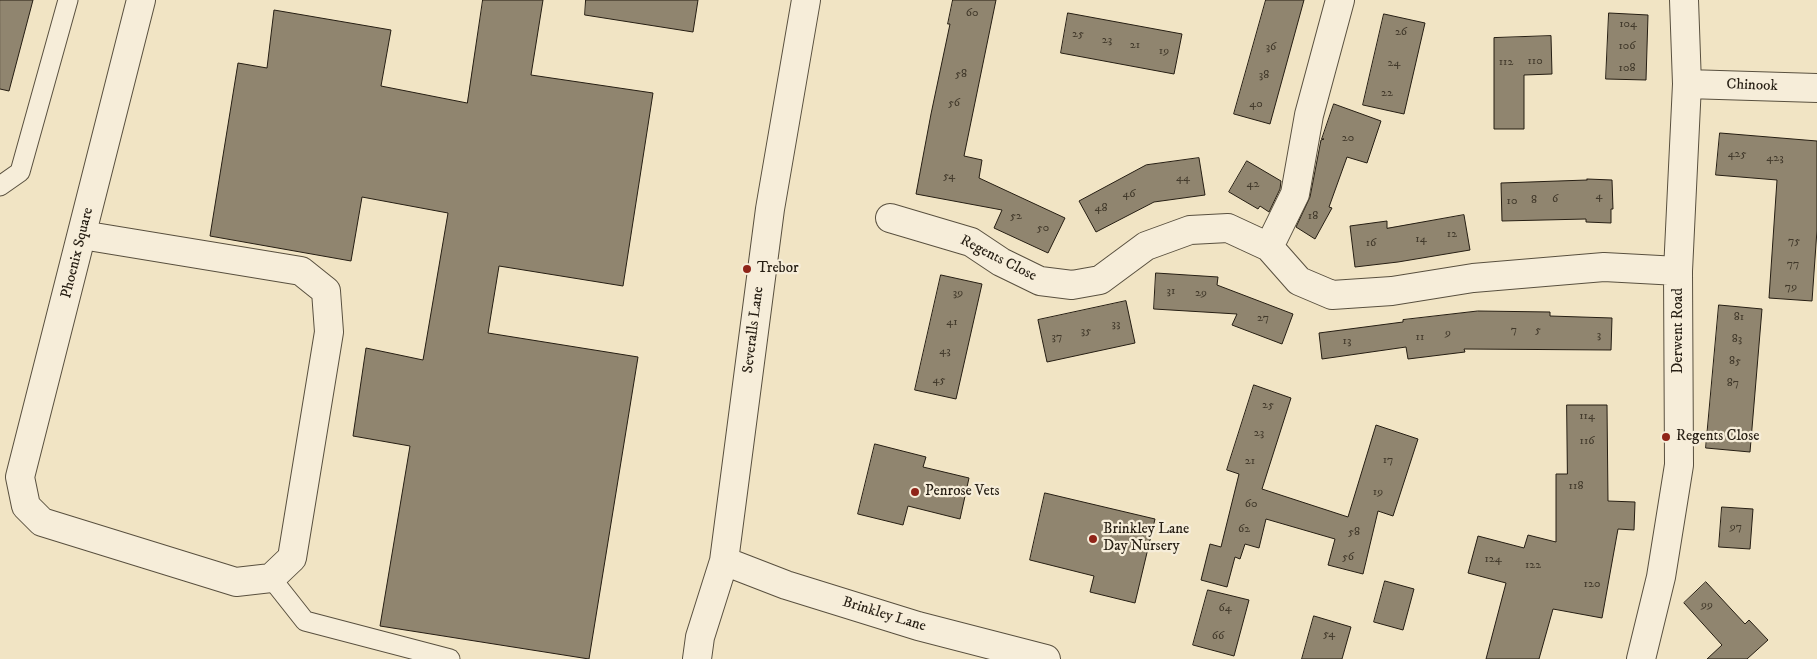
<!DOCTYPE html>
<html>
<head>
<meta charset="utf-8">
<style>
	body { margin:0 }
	canvas { display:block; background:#f1e4c4 }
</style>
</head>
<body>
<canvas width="1817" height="659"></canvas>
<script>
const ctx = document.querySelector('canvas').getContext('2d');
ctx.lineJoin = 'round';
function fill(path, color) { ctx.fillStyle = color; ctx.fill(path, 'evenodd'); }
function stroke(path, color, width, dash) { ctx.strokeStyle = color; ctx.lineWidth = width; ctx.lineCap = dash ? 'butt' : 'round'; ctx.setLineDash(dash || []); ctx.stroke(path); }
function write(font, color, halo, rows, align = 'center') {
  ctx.font = font + ' "IM FELL DW Pica",serif'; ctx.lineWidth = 4.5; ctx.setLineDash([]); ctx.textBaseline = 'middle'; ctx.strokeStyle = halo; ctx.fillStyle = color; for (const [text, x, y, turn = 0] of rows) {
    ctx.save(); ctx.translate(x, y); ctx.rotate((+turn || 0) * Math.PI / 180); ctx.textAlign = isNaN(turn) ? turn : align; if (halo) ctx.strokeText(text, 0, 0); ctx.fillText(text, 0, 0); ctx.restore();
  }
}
const building = new Path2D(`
	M0 0H33L9 91 0 89Z
	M483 0H543L531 75 653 93 623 286 499 266 488 333 638 357 589 659 380 626 410 446 353 436 366 348 423 360 448 213 362 197 351 261 210 236 238 63 267 68 274 10 391 30 381 86 467 103Z
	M586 0H698L693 32 585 15Z
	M953 0H996L964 156 982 160 979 178 1065 218 1048 253 994 228 1002 210 916 194 931 114 950 24H948Z
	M1266 0H1304L1270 124 1234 114Z
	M1068 13 1182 34 1174 74 1061 53Z
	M1609 13 1648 15 1646 80 1606 79Z
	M1384 14 1425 23 1404 114 1363 105Z
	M1551 36 1552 74 1524 75V129H1494V38Z
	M1334 104 1381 121 1367 163 1347 157 1329 207 1332 208 1315 239 1296 227 1310 197 1321 140 1324 139H1322Z
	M1720 133 1817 141V230L1812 301 1769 298 1777 180 1716 175Z
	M1199 158 1205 195 1154 202 1096 232 1079 201 1146 165Z
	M1247 161 1281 181 1280 189 1269 212 1260 206 1258 209 1229 192Z
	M1587 179 1612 180 1613 209H1611V223L1586 222V219L1502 221 1501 183 1587 180Z
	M1464 215 1470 250 1398 262 1355 267 1350 226 1387 221V228Z
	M1156 273 1218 277 1217 285 1293 314 1282 344 1232 325 1237 314 1154 309Z
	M941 275 982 284 956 399 915 390Z
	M1126 301 1135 343 1047 362 1038 320Z
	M1719 305 1762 309 1750 452 1706 448Z
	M1478 311 1550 312V316L1612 318 1611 350 1464 349 1465 352 1408 359 1406 347 1322 359 1319 333 1403 322V320Z
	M1254 385 1291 398 1262 489 1348 517 1376 425 1418 439 1393 516 1378 511 1363 574 1328 565 1335 539 1266 519 1259 548 1245 544 1240 559 1235 557 1227 587 1201 580 1210 544 1221 547 1239 474 1227 470Z
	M1567 405H1607L1608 501 1635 502 1634 530 1618 529 1602 618 1553 609 1539 659H1486L1506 583 1468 573 1478 536 1524 548 1528 535 1556 542V474H1567Z
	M875 444 926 457 923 467 969 478 960 519 908 506 903 525 858 514Z
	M1045 493 1155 519 1135 603 1090 592 1094 576 1030 560Z
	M1722 507 1753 509 1750 549 1719 547Z
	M1385 581 1414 589 1403 630 1374 622Z
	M1706 582 1745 624 1749 620 1768 640 1747 659H1707L1722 645 1684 603Z
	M1208 590 1249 600 1234 656 1193 645Z
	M1314 616 1351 627 1342 659H1302Z`);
fill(building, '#90856f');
stroke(building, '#261e13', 1);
const service = new Path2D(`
	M0 186 20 172 68 0
	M271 578 305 621 450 659`);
const minor = new Path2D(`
	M1687 84 1817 88
	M890 218 971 242 1001 262 1040 281 1072 285 1100 280 1146 246 1190 230 1228 228 1269 247 1299 281 1332 295 1392 291 1473 278 1604 267 1678 271
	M82 235 301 271 326 291 329 332 292 558 271 578 236 582 42 522 26 506 20 477 141 0
	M1269 247 1295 194 1309 115 1340 0
	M1641 659 1661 577 1679 465 1678 271 1687 84 1684 0`);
const tertiary = new Path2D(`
	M724 561 786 585 918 626 1046 659
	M697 659 700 637 724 561 770 209 806 0`);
stroke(service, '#59503f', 21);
stroke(minor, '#59503f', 30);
stroke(tertiary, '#59503f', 30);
stroke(service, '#f6edd9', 19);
stroke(minor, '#f6edd9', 28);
stroke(tertiary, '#f6edd9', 28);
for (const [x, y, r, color] of [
	[747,269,5,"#8f2418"],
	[1666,437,5,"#8f2418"],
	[915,492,5,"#8f2418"],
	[1093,539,5,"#8f2418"]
]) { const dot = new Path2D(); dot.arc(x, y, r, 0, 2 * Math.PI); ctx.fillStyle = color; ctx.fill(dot); stroke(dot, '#f6edd9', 2); }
write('12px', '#40382a', null, [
	["60",972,14],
	["104",1628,25],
	["26",1401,33],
	["25",1078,35],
	["23",1107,41],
	["21",1135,46],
	["106",1627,47],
	["36",1271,48],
	["19",1164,52],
	["110",1535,62],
	["112",1506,63],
	["24",1394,64],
	["108",1627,69],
	["58",961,75],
	["38",1264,76],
	["22",1387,94],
	["56",954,104],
	["40",1256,105],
	["20",1348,139],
	["425",1737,155],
	["423",1775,159],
	["54",949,177],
	["44",1183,179],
	["42",1253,185],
	["46",1129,195],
	["4",1599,197],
	["6",1555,200],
	["8",1534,201],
	["10",1512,202],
	["48",1101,209],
	["52",1016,217],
	["18",1313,217],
	["50",1043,229],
	["12",1452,235],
	["14",1421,240],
	["75",1794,242],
	["16",1371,244],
	["77",1793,265],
	["79",1791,288],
	["31",1171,292],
	["39",958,294],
	["29",1201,294],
	["81",1739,318],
	["27",1263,319],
	["41",952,323],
	["33",1116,325],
	["7",1514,331],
	["5",1538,331],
	["35",1086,332],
	["9",1448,334],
	["3",1599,336],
	["37",1057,338],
	["11",1420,338],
	["83",1737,340],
	["13",1347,342],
	["43",945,352],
	["85",1735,362],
	["45",939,381],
	["87",1733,384],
	["25",1268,406],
	["114",1587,417],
	["23",1259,434],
	["116",1587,442],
	["17",1388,461],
	["21",1250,462],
	["118",1576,487],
	["19",1378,493],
	["60",1251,505],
	["97",1736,528],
	["62",1244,530],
	["58",1354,533],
	["56",1348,558],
	["124",1493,560],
	["122",1533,566],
	["120",1592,585],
	["99",1707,606],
	["64",1225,609],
	["54",1329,635],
	["66",1218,637]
]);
write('15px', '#261e13', '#f6edd9', [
	["Chinook",1752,86,2],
	["Phoenix Square",78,253,-76],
	["Regents Close",998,259,27],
	["Severalls Lane",754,330,-83],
	["Derwent Road",1679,331,-90],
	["Brinkley Lane",884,615,17]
]);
write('15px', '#261e13', '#f6edd9', [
	["Trebor",757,269],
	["Regents Close",1676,437],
	["Penrose Vets",925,492],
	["Brinkley Lane",1103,530],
	["Day Nursery",1103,547]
], 'left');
</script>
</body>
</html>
